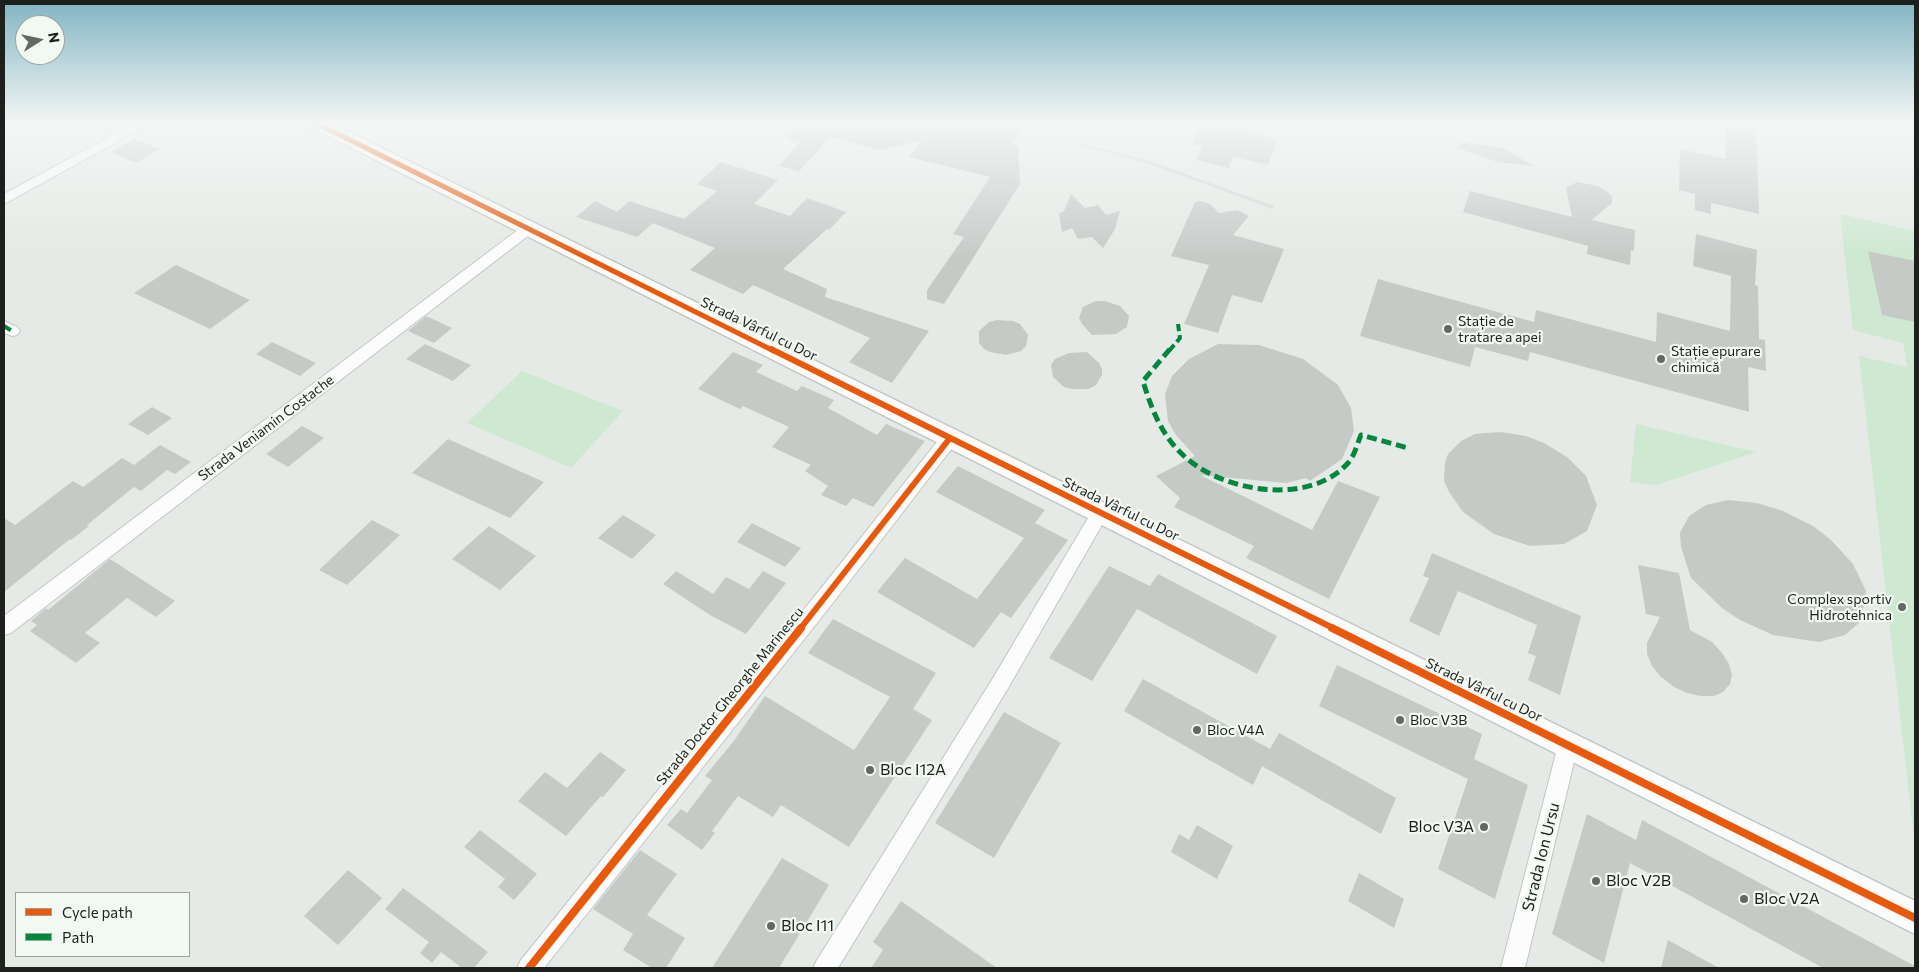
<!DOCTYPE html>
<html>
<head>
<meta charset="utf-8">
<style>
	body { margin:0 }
	#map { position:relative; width:1919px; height:972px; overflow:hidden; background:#e5eae6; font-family:Commissioner,sans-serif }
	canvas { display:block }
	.frame { position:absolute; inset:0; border:5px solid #1e201e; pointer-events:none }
	.legend { position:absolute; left:15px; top:892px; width:175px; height:65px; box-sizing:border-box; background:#f2f9f2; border:1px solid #9da29d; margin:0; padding:6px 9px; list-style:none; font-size:15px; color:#1e201e }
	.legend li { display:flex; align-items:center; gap:10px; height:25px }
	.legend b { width:25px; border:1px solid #9da29d }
	.north { position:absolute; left:15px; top:15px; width:50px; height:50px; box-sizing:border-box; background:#f2f9f2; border:1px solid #9da29d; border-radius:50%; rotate:80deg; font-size:14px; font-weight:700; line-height:20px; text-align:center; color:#1e201e }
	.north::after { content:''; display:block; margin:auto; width:18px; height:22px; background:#646764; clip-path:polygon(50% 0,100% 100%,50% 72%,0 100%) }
</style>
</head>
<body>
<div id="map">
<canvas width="1919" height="972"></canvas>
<div class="frame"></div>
<ul class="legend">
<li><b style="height:6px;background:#e8590c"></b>Cycle path</li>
<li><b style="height:6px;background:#00873e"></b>Path</li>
</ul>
<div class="north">N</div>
</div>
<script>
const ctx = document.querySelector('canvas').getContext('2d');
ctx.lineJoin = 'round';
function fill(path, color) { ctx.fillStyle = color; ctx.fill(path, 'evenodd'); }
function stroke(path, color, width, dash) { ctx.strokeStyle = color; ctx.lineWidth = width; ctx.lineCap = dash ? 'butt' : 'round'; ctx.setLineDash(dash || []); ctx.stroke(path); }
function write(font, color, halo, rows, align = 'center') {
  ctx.font = font + ' Commissioner,sans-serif'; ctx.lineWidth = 4.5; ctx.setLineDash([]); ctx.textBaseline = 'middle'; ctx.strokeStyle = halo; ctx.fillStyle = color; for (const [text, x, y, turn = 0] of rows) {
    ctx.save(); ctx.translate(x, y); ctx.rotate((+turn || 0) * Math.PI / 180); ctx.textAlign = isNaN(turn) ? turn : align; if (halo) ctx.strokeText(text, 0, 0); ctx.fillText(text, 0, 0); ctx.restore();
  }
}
fill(new Path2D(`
	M1840 214 1915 231V847L1859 356 1907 367 1903 343 1853 330Z
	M522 371 623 411 571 468 467 423Z
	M1636 424 1756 452 1656 485 1630 482Z`), '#cee8d1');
fill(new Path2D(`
	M799 123H1026L1012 145 1018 146 1020 184 944 304 927 299V290L964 237 953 234 990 177 909 157 922 140 880 150 831 137 799 171 779 166 800 142 786 138Z
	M1201 123H1211L1278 139 1268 165 1233 157 1229 168 1196 160 1202 146 1192 144Z
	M1726 123H1756L1759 214 1711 203V214L1695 210V194L1679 190 1680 149 1726 159Z
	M135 139 160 149 136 163 111 152Z
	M1460 142 1504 148 1534 166 1497 162 1458 148Z
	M721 162 778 180 754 204 790 216 807 198 846 212 829 230 827 229 783 269 827 289 825 297 929 331 892 383 849 362 870 338 753 285 743 294 690 270 715 248 653 223 637 237 576 217 595 201 617 212 629 201 684 219 717 191 697 184Z
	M1577 182 1598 186 1608 192 1612 197V203L1592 220 1635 230 1634 251 1631 250 1630 265 1587 254 1588 246 1463 212 1470 191 1572 217 1566 188Z
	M1071 194 1085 208 1098 205 1106 215 1120 211 1115 229 1103 248 1092 237 1078 239 1072 228 1062 232 1059 214 1064 211Z
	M1200 201 1210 204 1219 213 1237 210 1249 216 1233 235 1284 249 1262 303 1232 295 1218 333 1184 324 1209 265 1171 256 1195 202Z
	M1696 234 1757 250 1755 285 1758 286 1759 339 1765 340 1766 371 1748 367 1749 412 1530 352 1528 361 1475 347 1470 367 1360 336 1378 279 1534 322 1536 310 1656 342 1657 312 1730 331 1731 276 1693 266Z
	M1868 251 1915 261V322L1882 315Z
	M176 265 250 300 210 329 134 293Z
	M1096 301H1105L1120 306 1129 316 1127 327 1116 334 1092 335 1082 324 1079 318 1083 307Z
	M426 316 452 328 434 343 408 331Z
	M997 320 1013 321 1020 324 1028 335 1026 346 1021 351 1006 355 990 352 984 349 979 343V331L989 322Z
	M272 342 316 363 300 376 256 354Z
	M425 344 471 365 453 381 406 359Z
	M1218 344 1259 345 1303 359 1338 385 1351 408 1354 431 1342 459 1310 481 1306 478 1286 483 1200 475 1312 530 1338 481 1380 497 1329 599 1246 558 1254 546 1174 507 1180 498 1156 476 1195 456 1175 434 1168 421 1165 394 1172 376 1189 359Z
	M733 352 763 365 756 372 797 391 802 386 834 400 828 408 877 435 886 424 925 441 873 507 853 498 846 506 821 495 828 486 805 471 811 465 772 447 789 427 743 406 740 409 698 389Z
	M1087 352 1099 363 1102 369V375L1096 385 1089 389H1072L1064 387 1053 377 1051 365 1055 359 1069 353Z
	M152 407 172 418 148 435 128 424Z
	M302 426 324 438 288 467 266 454Z
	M1500 432 1526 436 1544 443 1567 457 1586 476 1597 505 1587 531 1564 544 1530 546 1494 534 1463 512 1449 492 1444 481 1445 462 1448 454 1461 441 1475 434Z
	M448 439 544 482 510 518 412 473Z
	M160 445 191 462 175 474 167 470 141 491 134 487 87 525 89 526 71 540 70 539 4 592V518L15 525 73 481 83 487 122 458 134 465Z
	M958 466 1045 510 1035 523 1068 540 1011 618 1001 612 974 648 877 592 905 558 977 599 1024 538 936 492Z
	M1728 500 1757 503 1783 511 1813 526 1831 540 1853 564 1866 591 1861 621 1845 635 1819 642 1773 635 1740 620 1722 608 1691 578 1681 547 1680 533 1689 516 1706 505Z
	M623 515 656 535 632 559 598 538Z
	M372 520 400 535 347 585 319 570Z
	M752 523 801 548 785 567 737 542Z
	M489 526 536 556 500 590 452 559Z
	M1432 553 1581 616 1560 695 1528 680 1536 656 1528 653 1537 625 1458 591 1439 636 1409 621 1429 578 1423 576Z
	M110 559 175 601 156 617 127 598 85 633 100 643 76 663 30 631 37 625 31 621 46 608 48 610Z
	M1638 565 1679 573 1690 630 1712 642 1722 653 1729 664 1732 675 1730 684 1723 692 1714 696H1701L1687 693 1674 687 1661 677 1652 666 1647 654V643L1660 617 1646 614Z
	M1109 566 1150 586 1158 574 1277 636 1257 674 1137 609 1092 681 1049 658Z
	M676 571 713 594 726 577 749 589 763 571 786 583 746 634 710 615 663 584Z
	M833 619 936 673 913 709 932 720 849 847 781 805 773 817 738 796 712 831 715 833 702 850 667 825 681 809 687 813 712 780 705 776 733 742 765 696 854 750 890 697 808 653Z
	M1337 665 1482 734 1474 759 1528 785 1495 899 1438 869 1468 779 1319 706Z
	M1143 679 1270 749 1279 733 1396 798 1381 834 1262 766 1253 785 1124 711Z
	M1004 712 1061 743 994 858 935 823Z
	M600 752 626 770 603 797 601 796 566 836 518 801 545 772 567 788Z
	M1587 814 1636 840 1642 820 1915 966V968H1823L1630 863 1604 963 1552 934Z
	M1197 825 1233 846 1217 879 1171 852 1179 834 1189 840Z
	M480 830 537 874 514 900 498 887 505 879 464 847Z
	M640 850 677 874 647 915 685 938 666 968H652L623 950 633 934 593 909Z
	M782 858 829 885 779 968H712Z
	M348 870 382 898 338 945 304 916Z
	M1359 873 1404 899 1394 928 1348 901Z
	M403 888 488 952 474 968H462L441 952 432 963 420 953 429 942 385 909Z
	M901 901 997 968H871L883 950 873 942Z
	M1668 940 1719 968H1661Z`), '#c6cac7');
const street = new Path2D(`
	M135 123H151L4 204V194Z
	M528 224 533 226 535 229 533 232 11 633 4 635V616L523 226Z
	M4 321 17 327 20 331 17 335 12 336 4 333Z
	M950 432 956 433 958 438 956 443 836 599 544 968H517L521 960 822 587 944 433Z
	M1100 506 1106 508 1109 513 1106 518 1007 690 838 968H813L817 960 993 678 1094 508Z
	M1568 735 1575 738 1578 745 1525 968H1501L1558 745 1561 738Z`);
const secondary = new Path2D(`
	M307 123H331L1915 901V934L310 127Z`);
stroke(street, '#c2c6c2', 2);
stroke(secondary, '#c2c6c2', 3);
fill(street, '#fbfcfb');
fill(secondary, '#fbfcfb');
stroke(new Path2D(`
	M1083 145 1145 161 1272 207`), '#d4d6d4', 3);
stroke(new Path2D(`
	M4 326 12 331
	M1169 351 1180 338 1178 324`), '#00873e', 4, [8, 4]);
stroke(new Path2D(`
	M1170 349 1143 381C1151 408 1161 434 1182 454 1220 492 1309 507 1348 463 1355 455 1357 444 1361 435L1408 448`), '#00873e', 5, [10, 5]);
stroke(new Path2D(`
	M316 123 774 351`), '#e8590c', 5);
stroke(new Path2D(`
	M771 349 1335 629
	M800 629 950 438`), '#e8590c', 6);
stroke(new Path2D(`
	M1332 628 1915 918
	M529 968 801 628`), '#e8590c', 8);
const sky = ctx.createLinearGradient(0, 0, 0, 260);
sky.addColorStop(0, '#81b4c3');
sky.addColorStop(0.47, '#f3f6f4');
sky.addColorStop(1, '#f3f6f400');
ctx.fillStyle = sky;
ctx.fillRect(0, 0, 1919, 260);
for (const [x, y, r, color] of [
	[1448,329,5,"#646764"],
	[1661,359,5,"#646764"],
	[1902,607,5,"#646764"],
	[1400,720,5,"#646764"],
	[1197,730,5,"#646764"],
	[870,770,5,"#646764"],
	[1484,827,5,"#646764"],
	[1596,881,5,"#646764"],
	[1744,899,5,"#646764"],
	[771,926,5,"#646764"]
]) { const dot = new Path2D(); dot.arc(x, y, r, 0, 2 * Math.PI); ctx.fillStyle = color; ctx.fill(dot); stroke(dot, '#f2f9f2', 2); }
write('14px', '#1e201e', '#f2f9f2', [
	["Stație de",1458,321],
	["tratare a apei",1458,337],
	["Stație epurare",1671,351],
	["chimică",1671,367],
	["Complex sportiv",1892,599,"right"],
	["Hidrotehnica",1892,615,"right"],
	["Bloc V3B",1410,720],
	["Bloc V4A",1207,730]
], 'left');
write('14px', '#1e201e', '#f2f9f2', [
	["Strada Vârful cu Dor",759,329,26],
	["Strada Veniamin Costache",266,428,-37],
	["Strada Vârful cu Dor",1121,509,26],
	["Strada Vârful cu Dor",1484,690,26],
	["Strada Doctor Gheorghe Marinescu",730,696,-51]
]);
write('16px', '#1e201e', '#f2f9f2', [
	["Bloc I12A",880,770],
	["Bloc V3A",1474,827,"right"],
	["Bloc V2B",1606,881],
	["Bloc V2A",1754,899],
	["Bloc I11",781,926]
], 'left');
write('16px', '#1e201e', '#f2f9f2', [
	["Strada Ion Ursu",1541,857,-76]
]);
</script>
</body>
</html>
